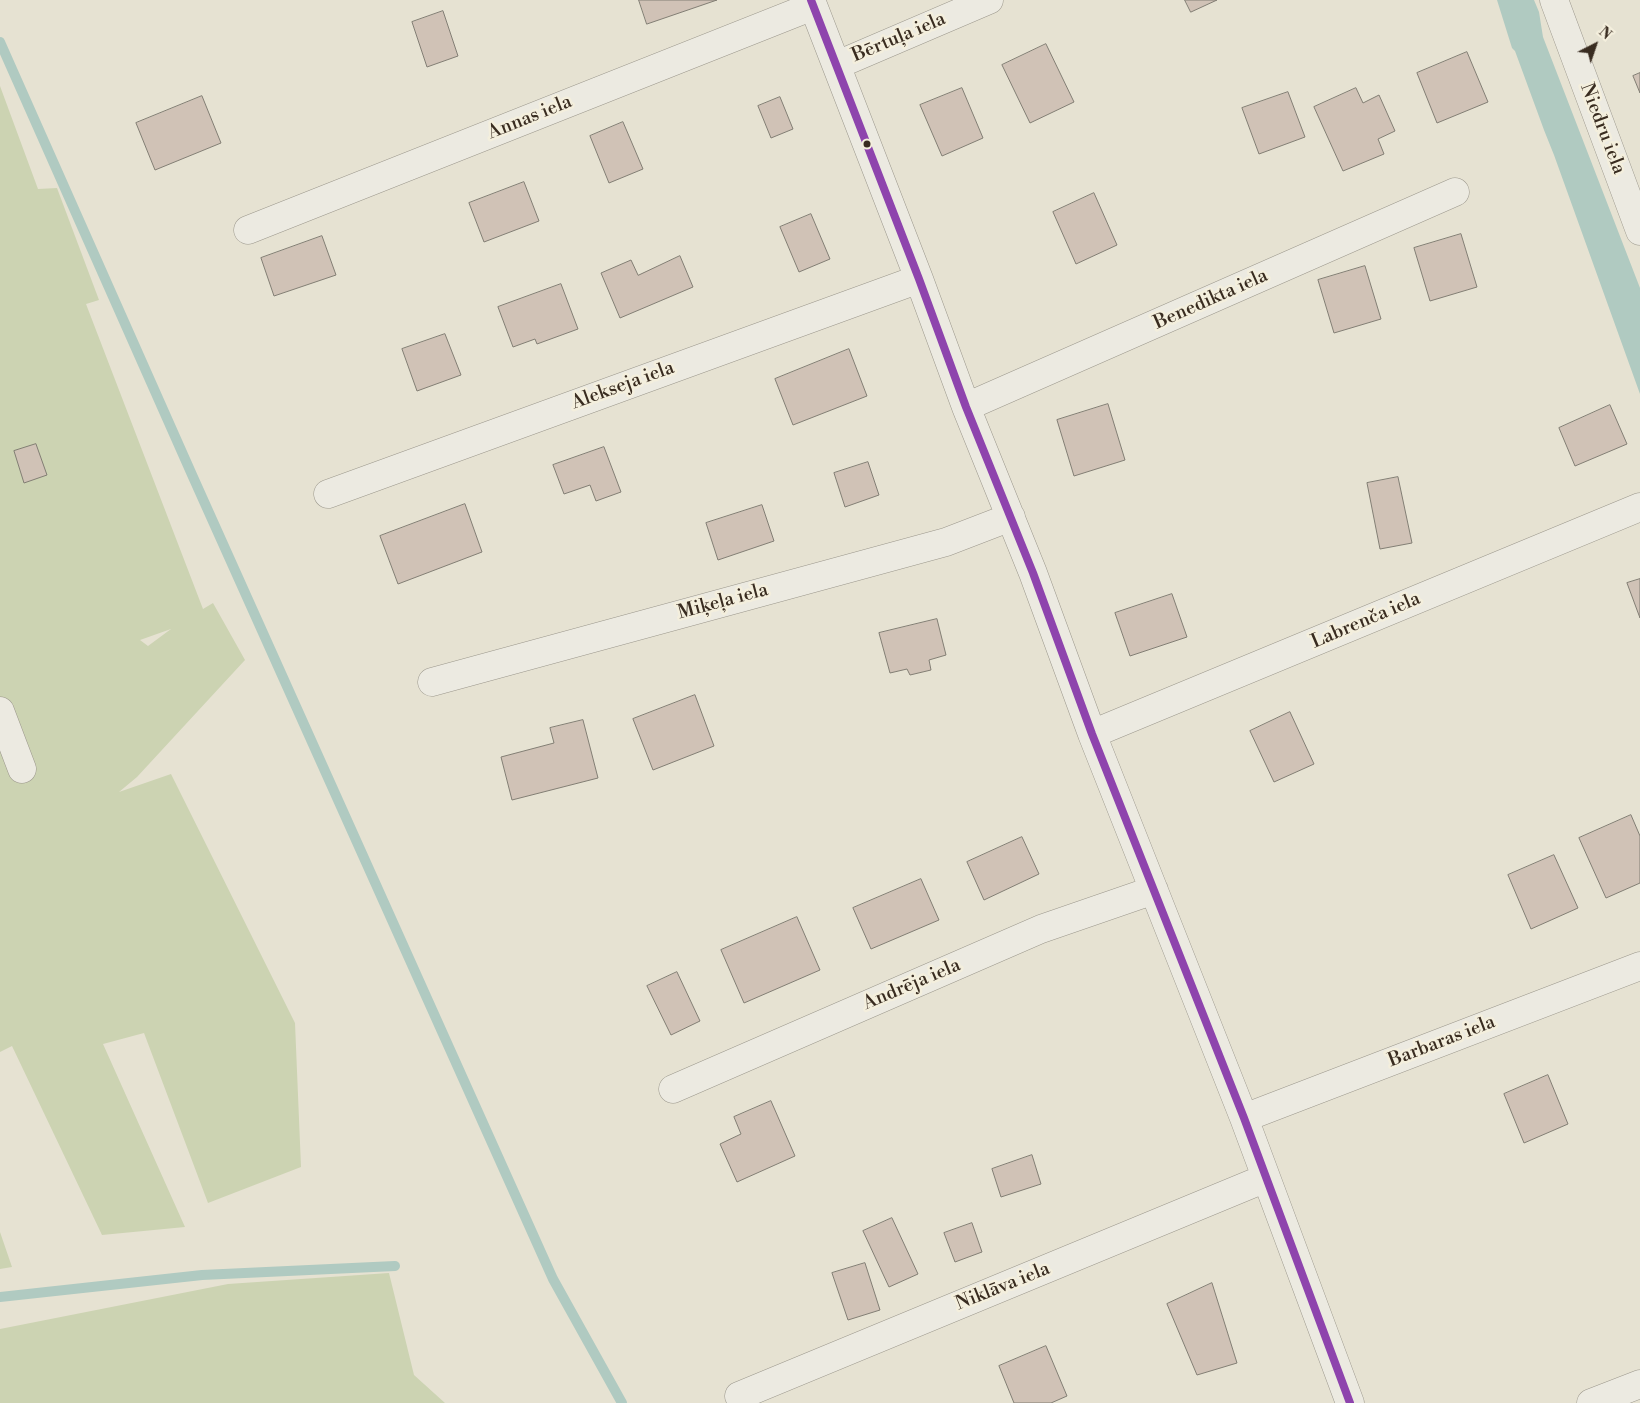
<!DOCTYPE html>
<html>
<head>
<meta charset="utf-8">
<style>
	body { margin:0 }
	#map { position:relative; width:1640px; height:1403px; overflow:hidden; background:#e6e2d2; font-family:"Libre Bodoni",serif }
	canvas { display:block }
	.north { position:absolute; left:1570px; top:20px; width:50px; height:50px; -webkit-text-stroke:4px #f4efdd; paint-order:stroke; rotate:41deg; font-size:14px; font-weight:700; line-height:20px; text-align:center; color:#392c20 }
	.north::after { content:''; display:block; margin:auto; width:18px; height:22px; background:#392c20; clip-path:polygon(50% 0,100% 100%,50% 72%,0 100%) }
</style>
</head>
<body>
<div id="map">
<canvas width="1640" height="1403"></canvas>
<div class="north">N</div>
</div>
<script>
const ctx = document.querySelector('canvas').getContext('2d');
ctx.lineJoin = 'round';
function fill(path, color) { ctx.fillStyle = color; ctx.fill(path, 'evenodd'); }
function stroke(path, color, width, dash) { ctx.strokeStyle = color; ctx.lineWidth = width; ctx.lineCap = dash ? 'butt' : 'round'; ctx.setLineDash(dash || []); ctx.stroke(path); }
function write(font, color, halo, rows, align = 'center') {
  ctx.font = font + ' "Libre Bodoni",serif'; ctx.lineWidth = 5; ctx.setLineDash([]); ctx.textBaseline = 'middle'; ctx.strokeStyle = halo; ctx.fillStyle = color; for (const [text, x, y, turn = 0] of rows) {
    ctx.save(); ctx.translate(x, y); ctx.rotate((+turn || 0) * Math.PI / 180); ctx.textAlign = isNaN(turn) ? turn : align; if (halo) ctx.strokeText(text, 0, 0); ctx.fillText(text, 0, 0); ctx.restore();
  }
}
fill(new Path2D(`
	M0 86 38 189 57 188 99 300 86 304 203 609 213 603 245 660 137 777 119 792 171 774 295 1023 301 1167 208 1203 144 1033 103 1044 185 1227 102 1235 12 1046 0 1052ZM171 629 148 646 140 640Z
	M0 1232 12 1267 0 1269Z
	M389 1273 414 1375 445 1403H0V1329L228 1284Z`), '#ccd3b2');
fill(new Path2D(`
	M1497 0H1534L1539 12 1543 37 1640 288V394L1554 155 1544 130 1515 51 1512 48Z`), '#b0cac1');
stroke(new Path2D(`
	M0 42 193 477 553 1279 622 1403
	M0 1297 202 1275 395 1266`), '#b0cac1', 10);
const building = new Path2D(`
	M639 0H717L647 24Z
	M1185 0H1217L1191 12Z
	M443 11 458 56 427 67 412 22Z
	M1046 44 1074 102 1030 123 1002 65Z
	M1467 52 1488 102 1437 123 1417 73Z
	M1640 73V93L1633 76Z
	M962 88 983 138 942 156 920 105Z
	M1356 88 1363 103 1379 95 1395 131 1378 139 1384 154 1343 171 1314 107Z
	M1288 92 1305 137 1259 154 1242 108Z
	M202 96 221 143 155 170 136 123Z
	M780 97 793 129 771 138 758 106Z
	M623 122 643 169 609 183 590 136Z
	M524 182 539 221 484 242 469 203Z
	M1094 193 1117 245 1076 264 1053 212Z
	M811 214 830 259 799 272 780 227Z
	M1461 234 1477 287 1430 301 1414 248Z
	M322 236 336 275 274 296 261 258Z
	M680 256 693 287 620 318 601 273 631 260 638 275Z
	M1365 266 1381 319 1334 333 1318 280Z
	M561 284 578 329 537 344 535 339 513 347 498 307Z
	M445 334 461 375 417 391 402 349Z
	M849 349 867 396 793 425 775 379Z
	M1108 404 1125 460 1074 476 1057 420Z
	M1610 405 1627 444 1575 466 1559 428Z
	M36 444 47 475 24 483 14 451Z
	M604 447 621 492 596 501 590 485 564 494 553 465Z
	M868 462 879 495 845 507 834 473Z
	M1398 477 1412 543 1380 549 1367 483Z
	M465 504 482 552 398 584 380 536Z
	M762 505 774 541 718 560 706 523Z
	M1640 579V618L1627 583Z
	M1172 594 1187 637 1130 656 1115 613Z
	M937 619 946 655 929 660 931 670 910 675 907 669 890 673 879 633Z
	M695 695 714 746 653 770 633 719Z
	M1290 712 1314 764 1274 782 1250 731Z
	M583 720 598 778 512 800 501 757 554 743 550 728Z
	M1631 815 1640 836V883L1606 898 1579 838Z
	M1022 837 1039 874 984 900 967 862Z
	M1554 855 1578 908 1531 929 1508 875Z
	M921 879 939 920 871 949 853 908Z
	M797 917 820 970 744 1003 721 950Z
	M677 972 700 1021 671 1035 647 986Z
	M1548 1075 1568 1124 1524 1143 1504 1094Z
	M771 1101 795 1156 737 1182 720 1144 741 1134 734 1117Z
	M1032 1155 1041 1184 1001 1197 992 1169Z
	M892 1218 918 1274 889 1287 863 1231Z
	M972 1223 982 1252 955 1262 944 1233Z
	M865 1263 880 1310 848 1320 832 1273Z
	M1212 1283 1237 1363 1197 1375 1167 1304Z
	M1046 1346 1067 1396 1051 1403H1014L999 1366Z`);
fill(building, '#d0c2b6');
stroke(building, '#827e74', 1);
const minor = new Path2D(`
	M811 0 919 279 966 407 1033 573 1092 734 1244 1118 1350 1403
	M1554 0 1640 231
	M837 65 989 0
	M248 230 813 6
	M966 407 1455 192
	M328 494 919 279
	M432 682 946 542 1011 517
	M0 711 22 769
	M1092 734 1640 507
	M673 1089 1041 929 1154 890
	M1244 1118 1640 966
	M739 1396 1266 1178
	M1591 1403 1640 1384`);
stroke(minor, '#9b978c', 29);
stroke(minor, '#eceae1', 28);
stroke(new Path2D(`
	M811 0 919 279 966 407 1033 573 1092 734 1244 1118 1350 1403`), '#8e44ad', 8);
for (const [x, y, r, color] of [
	[867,144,4.5,"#392c20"]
]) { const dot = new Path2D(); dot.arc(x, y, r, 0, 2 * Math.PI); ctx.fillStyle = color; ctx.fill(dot); stroke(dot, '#f4efdd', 2); }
write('19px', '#392c20', '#f4efdd', [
	["Bērtuļa iela",899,38,-23],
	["Annas iela",530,118,-22],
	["Niedru iela",1602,129,69],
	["Benedikta iela",1211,300,-24],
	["Alekseja iela",623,386,-20],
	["Miķeļa iela",723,602,-15],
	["Labrenča iela",1366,621,-23],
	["Andrēja iela",912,985,-23],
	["Barbaras iela",1442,1042,-21],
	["Niklāva iela",1003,1287,-22]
]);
</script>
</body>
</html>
